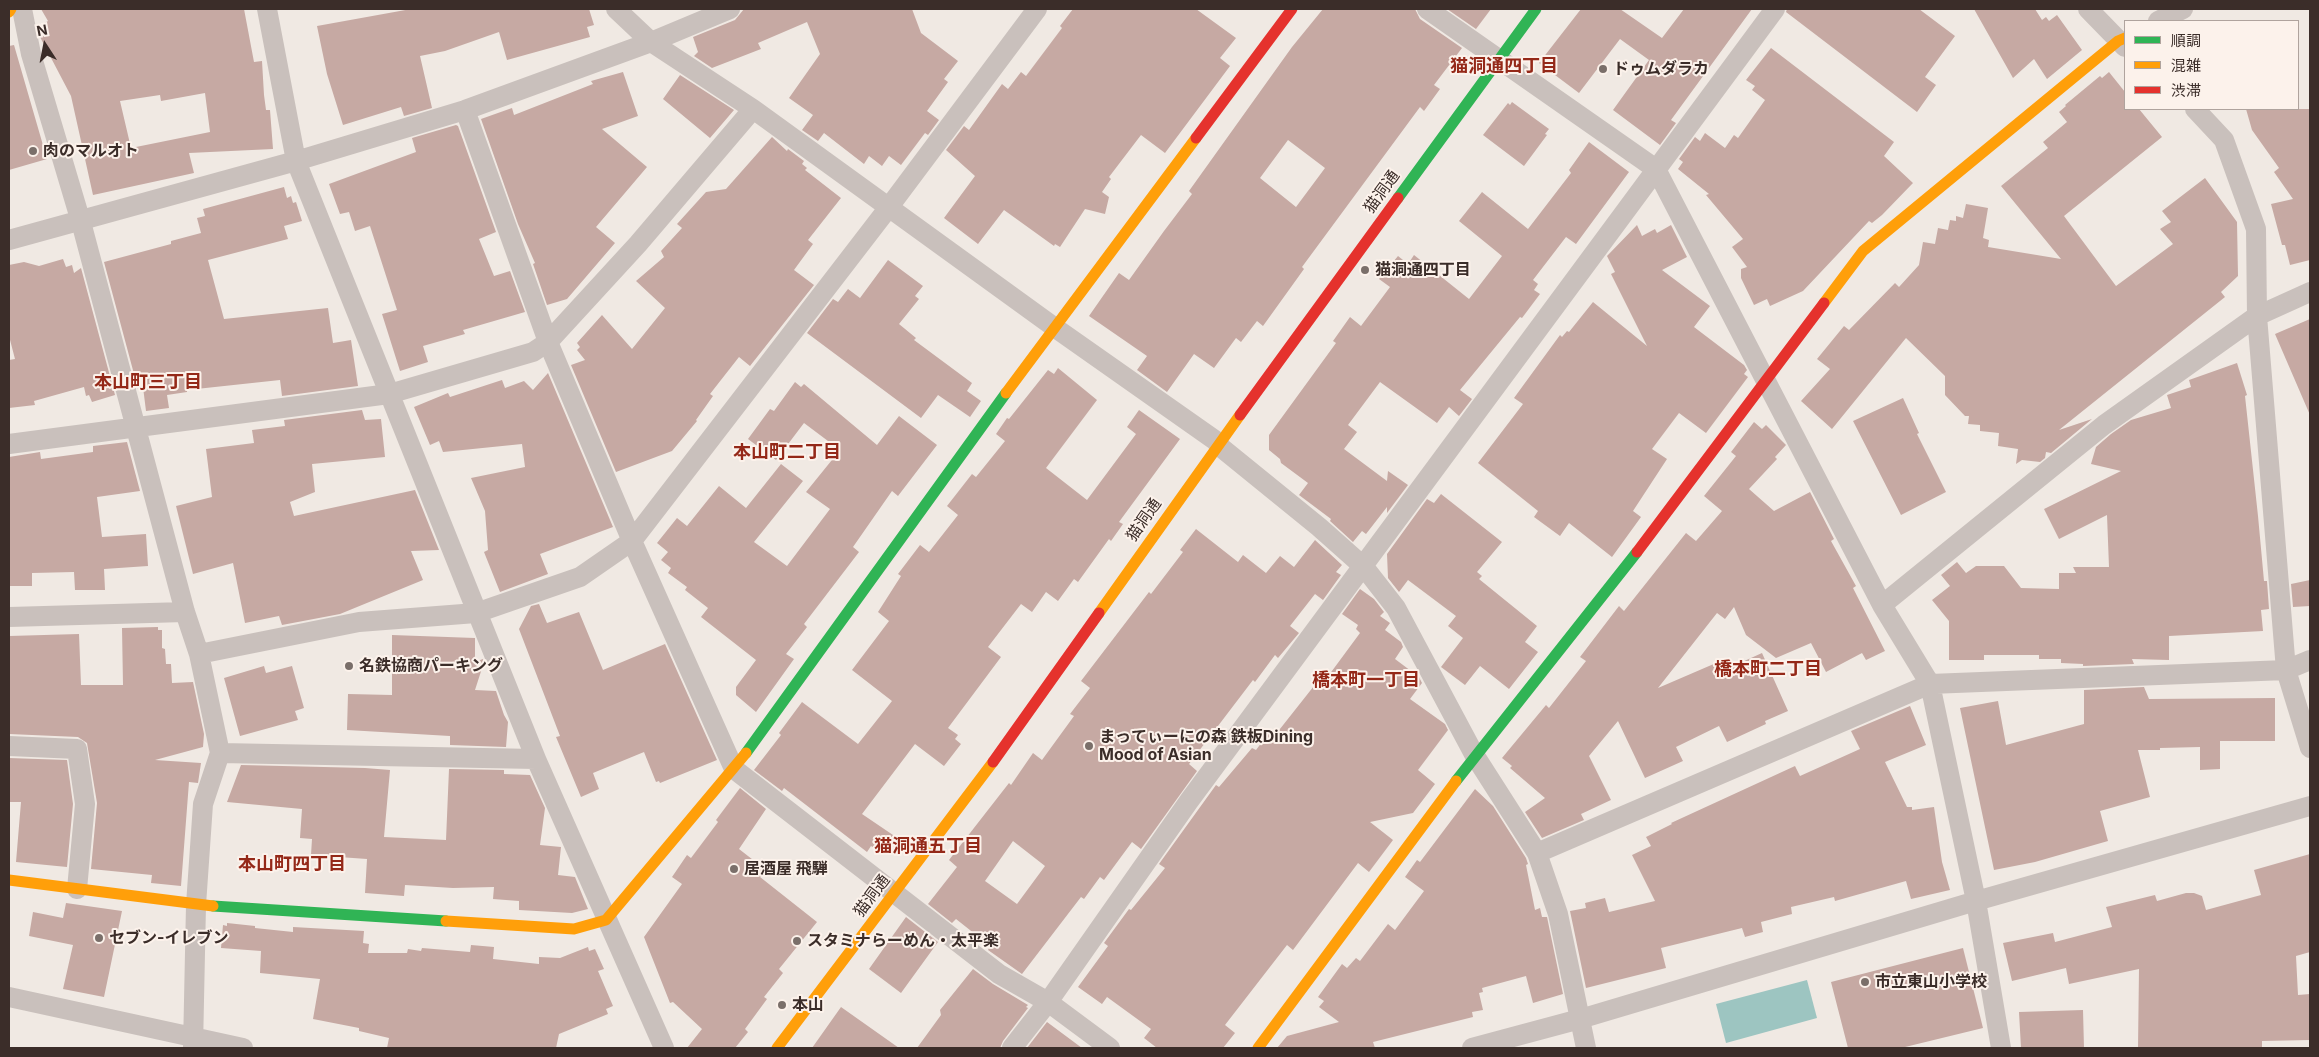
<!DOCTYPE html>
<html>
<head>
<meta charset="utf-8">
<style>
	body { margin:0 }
	#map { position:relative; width:2319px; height:1057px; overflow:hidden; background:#f0e9e3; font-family:Inter,"Noto Sans JP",sans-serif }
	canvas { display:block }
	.frame { position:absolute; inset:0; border:10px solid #3b2d29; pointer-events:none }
	.legend { position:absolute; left:2124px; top:20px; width:175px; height:90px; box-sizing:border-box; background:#fcf2eb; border:1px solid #afa39d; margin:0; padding:6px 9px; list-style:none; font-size:15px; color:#3b2d29 }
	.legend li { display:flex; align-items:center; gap:10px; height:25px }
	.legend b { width:25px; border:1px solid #afa39d }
	.north { position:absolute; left:20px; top:20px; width:50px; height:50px; -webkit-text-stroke:4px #fcf2eb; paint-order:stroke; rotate:349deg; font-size:14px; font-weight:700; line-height:20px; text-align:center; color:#3b2d29 }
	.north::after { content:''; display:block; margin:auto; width:18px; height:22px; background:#3b2d29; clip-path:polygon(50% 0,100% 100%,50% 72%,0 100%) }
</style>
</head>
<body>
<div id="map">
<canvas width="2319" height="1057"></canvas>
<div class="frame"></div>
<ul class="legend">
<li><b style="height:6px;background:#30b455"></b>順調</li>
<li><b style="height:6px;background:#ff9f0a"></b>混雑</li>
<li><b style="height:6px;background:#e5322d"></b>渋滞</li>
</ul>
<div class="north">N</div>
</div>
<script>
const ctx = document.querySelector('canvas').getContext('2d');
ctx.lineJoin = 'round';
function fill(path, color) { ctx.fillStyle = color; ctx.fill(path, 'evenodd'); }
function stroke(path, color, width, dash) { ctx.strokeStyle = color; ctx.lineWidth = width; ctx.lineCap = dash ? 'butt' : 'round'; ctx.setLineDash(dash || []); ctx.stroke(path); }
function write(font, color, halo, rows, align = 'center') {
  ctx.font = font + ' Inter,"Noto Sans JP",sans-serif'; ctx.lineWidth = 4; ctx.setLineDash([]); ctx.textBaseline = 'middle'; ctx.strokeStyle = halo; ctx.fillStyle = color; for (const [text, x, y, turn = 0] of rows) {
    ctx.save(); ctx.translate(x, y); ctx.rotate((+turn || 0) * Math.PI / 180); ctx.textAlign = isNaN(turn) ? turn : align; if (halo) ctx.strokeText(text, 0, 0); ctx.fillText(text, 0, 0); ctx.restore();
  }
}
fill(new Path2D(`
	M1807 980 1817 1018 1726 1043 1716 1004Z`), '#9dc5c1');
fill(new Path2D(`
	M41 9H244L254 62 262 61 264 95 266 110H270L273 149 189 153 194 173 93 195 71 96 39 35 38 27 48 21ZM205 93 210 132 131 148 120 101 160 95 161 101Z
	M411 9H589L594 25 587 27 590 37 507 60 499 32 445 51 420 56 432 108 404 116 401 107 343 125 327 74 317 26Z
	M744 9H912L921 33 958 61 944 79 948 82 927 111 939 120 928 135 925 133 901 165 889 156 882 166 869 156 864 164 824 133 818 141 802 130 813 115 789 98 820 54 807 22 758 43 761 49 712 68 694 56 698 52 693 37 735 20Z
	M1073 9H1196L1236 38 1220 58 1230 66 1165 153 1141 135 1109 177 1111 179 1102 192 1109 197 1105 214 1085 209 1060 247 1055 244 1054 246 1004 210 978 244 944 218 975 176 946 150 964 126 969 130 1002 84 1008 89 1021 72 1026 76 1062 28 1060 26Z
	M1323 9H1415L1420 19 1462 48 1434 85 1440 89 1424 111 1420 107 1302 267 1304 269 1263 326 1257 321 1241 342 1236 338 1214 368 1194 354 1167 392 1137 370 1147 356 1089 316 1119 273 1129 280 1164 231 1192 194 1189 191 1292 47ZM1288 140 1325 168 1296 207 1260 178Z
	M1447 9H1491L1476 29Z
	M1581 9H1620L1662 38 1684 9H1752L1671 120 1676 123 1660 145 1613 110 1649 60 1620 39 1579 93 1539 63Z
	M1787 9H1919L1955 36 1925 77 1936 85 1917 112 1786 12Z
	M1974 9H2035L2042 20 2046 17 2049 21 2057 15 2082 50 2047 79 2034 59 2013 78Z
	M14 45 47 159 9 170V46Z
	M1771 48 1894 142 1884 156 1913 183 1882 215 1872 223 1869 221 1803 291 1770 306 1767 299 1754 305 1741 278V269L1747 267 1732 247 1743 239 1706 195 1709 194 1678 169 1683 162 1679 159 1695 137 1700 141 1705 133 1725 148 1734 135 1738 138 1765 100 1752 90 1755 86 1746 80Z
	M623 72 638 116 602 129 647 167 596 227 615 243 567 299 547 305 533 264 535 263 518 224 481 119 512 108 514 115 593 84 591 81Z
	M2109 72 2125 92V109H2139L2162 137 2064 216 2116 286 2173 244 2160 229 2171 222 2162 211 2205 178 2237 222 2238 276 2221 292 2225 297 2059 430 2092 419 2051 453 2046 452 2045 458 2040 462 2022 460 2016 464 2018 449 1998 446 1999 433 1980 431V425L1968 424 1969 416H1965L1945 395V376L1906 338 1832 429 1801 401 1830 369 1817 359 1844 326 1849 330 1895 283 1899 287 1919 265 1923 242 1935 244 1938 228 1948 230 1950 220 1956 221V216L1963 218 1966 204 1988 208 1983 238 1989 240 1988 247 2061 259 2001 186 2048 148 2043 142 2067 122 2059 112 2066 106 2065 105 2100 76 2102 78Z
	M680 75 734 110 710 138 663 99Z
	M1512 102 1549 129 1545 134 1547 135 1524 166 1483 135 1508 103 1510 105Z
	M2246 109H2310V260L2290 265 2285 245H2282L2271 204 2293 199 2274 172 2279 168 2252 130Z
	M456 125 458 126 496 232 479 239 494 276 510 271 525 312 463 330 465 334 423 346 428 362 400 371 382 314 397 310 370 226 355 231 349 212 340 214 329 184 416 152 412 138Z
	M772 137 787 151 788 149 804 161 802 164 807 168 805 170 841 198 808 240 813 244 794 270 814 285 750 366 739 357 710 394 713 396 696 420 697 421 672 451 616 472 571 365 585 360 577 350 580 347 577 343 602 315 632 349 665 308 636 281 664 257 661 251 682 228 677 224 706 192 726 189Z
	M1589 142 1629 172 1576 244 1566 237 1533 280 1538 284 1534 290 1540 294 1522 318 1520 317 1460 390 1472 399 1459 416 1449 407 1437 423 1380 382 1348 425 1357 432 1344 449 1387 481 1388 471 1408 485 1387 513V507L1366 534 1362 531 1353 542 1330 521 1331 519 1299 495 1308 483 1281 463 1280 459 1269 450V435L1336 343 1333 341 1350 317 1361 326 1390 287 1379 279 1398 256 1408 264 1414 255 1469 299 1502 256 1459 221 1482 192 1528 229 1571 173 1569 170Z
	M284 187 287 198 291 196 293 203 296 202 302 221 284 226 288 239 208 260 224 319 328 308 333 343 351 340 358 386 282 396 280 380 187 390V392L167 395 169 408 146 411 143 387 138 389 104 262 171 244V241L201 233 197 218 205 216 203 209Z
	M1637 225 1642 236 1655 229 1657 233 1671 225 1687 257 1662 270 1710 306 1694 327 1744 365 1747 370 1744 374 1748 377 1706 433 1679 413 1652 449 1667 459 1633 511 1641 517 1612 557 1569 523 1560 536 1534 517 1538 511 1478 463 1523 404 1514 398 1560 335 1562 337 1567 331 1569 332 1593 302 1647 346 1611 274 1615 272 1607 256Z
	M63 259 66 267 72 265 74 273 81 268 115 395 92 402 89 395 86 396 84 387 34 401 35 405 9 408V360L15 359 9 336V265L24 262 39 266Z
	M888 260 923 286 915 296 919 299 899 324 916 338 914 340 972 383 967 391 981 401 970 417 938 395 921 418 807 333 833 299 838 302 848 289 860 298Z
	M2310 319V415L2275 334Z
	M2237 363 2247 395 2245 396 2258 516 2264 581H2267L2269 609 2261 610 2263 631 2169 636V660L2132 659 2134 664 2083 666V664L2061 663V659H2039V655H1984V660H1949V621L1932 600 1950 586 1941 575 1957 562 1966 573 1976 566H2004L2021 588 2059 589V573H2076L2073 567H2109L2107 515 2059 539 2044 509 2121 471 2091 464 2096 447 2111 434 2131 420 2171 408 2167 395 2191 387 2189 380Z
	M1058 368 1097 400 1046 468 1087 500 1136 434 1127 427 1139 410 1180 439 1119 522 1123 524 1111 541 1109 539 1078 582 1074 579 1058 601 1046 592 1032 612 1021 604 988 647 1001 657 948 728 958 735 955 739 961 744 944 766 915 744 862 814 893 835 881 853 871 846 867 852 784 788 782 791 754 770 781 735 779 733 802 702 858 744 892 701 852 670 889 621 878 612 901 576 898 574 920 545 929 552 958 515 947 506 972 474 976 477 1005 441 996 434 1007 418 1009 419 1048 370 1054 374Z
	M548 373 613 527 540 554 548 574 500 592 484 552 488 550 485 511 471 478 525 467 522 444 443 452 439 441 430 445 414 407 448 393 450 397 502 380 505 388 524 381 533 390Z
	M795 382 801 387 804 384 877 445 899 416 937 445 898 496 892 491 853 547 859 552 804 624 807 627 786 654 794 659 756 712 736 695V687L756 660 701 617 708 608 685 590 687 587 668 573 671 568 661 560 668 552 657 543 677 518 687 526 719 486 746 508 781 464 803 481 754 542 787 566 830 509 806 492 840 450 804 423 776 460 748 439 770 409 774 411Z
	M1903 398 1919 433 1917 434 1946 492 1901 515 1853 421Z
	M362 410 365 420 381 419 385 457 312 464 315 492 290 502 294 516 415 490 439 550 411 551 423 580 340 614 282 625 279 616 245 623 233 563 193 574 176 506 212 497 206 449 254 443 252 430 285 426 284 420Z
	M1754 422 1762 429 1766 425 1786 445 1775 457 1777 459 1749 489 1774 511 1810 492 1834 539 1831 541 1856 586 1853 588 1885 651 1866 660 1862 653 1826 672 1811 643 1776 658 1746 635 1734 607 1725 619 1717 613 1658 688 1716 663 1720 672 1762 653 1788 711 1765 721 1766 724 1727 742 1719 726 1676 747 1683 761 1645 778 1618 721 1589 756 1611 800 1581 814 1584 820 1542 838 1525 812 1545 798 1510 768 1512 766 1502 758 1546 705 1549 708 1586 661 1580 657 1619 606 1624 611 1686 533 1696 541 1722 511 1704 496 1736 456 1731 452Z
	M127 442 140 491 97 497 102 537 146 534 148 566 104 569 105 590H75L74 572 32 573V586H9V457L40 452 41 459 93 452V446Z
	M1441 494 1502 542 1477 572 1482 576 1479 579 1537 626 1525 642 1538 652 1509 689 1480 666 1465 685 1441 667 1463 638 1448 626 1456 616 1408 580 1399 592 1388 578 1387 554 1427 499 1434 503Z
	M1196 529 1238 562 1243 555 1266 573 1280 556 1294 567 1315 540 1342 565 1336 572 1341 575 1323 600 1315 594 1290 626 1299 633 1278 658 1275 655 1255 682 1253 680 1189 764 1197 771 1141 849 1132 842 1104 880 1100 877 1084 899 1081 897 1022 974 988 950 990 946 956 919 952 923 928 904 957 867 949 860 1009 783 1011 785 1033 753 1042 760 1074 716 1070 714 1090 688 1081 681 1149 592 1151 594 1183 552 1180 550ZM1013 841 1045 866 1017 904 985 881Z
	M2310 580V606L2293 607 2291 584Z
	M1360 589 1374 599 1384 612 1380 616 1390 623 1385 630 1401 642 1403 647 1395 659 1419 677 1422 683 1410 699 1445 724 1448 730 1418 770 1435 784 1413 813 1370 822 1393 840 1369 872 1358 863 1293 950 1287 945 1225 1025 1235 1033 1223 1048H1157L1144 1038 1151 1029 1107 997 1102 1004 1078 987 1108 946 1104 943 1129 909 1131 910 1165 868 1159 864 1216 785 1219 787 1252 748 1256 750 1271 730 1276 734 1325 672 1329 675 1360 633 1356 629 1358 625 1342 614Z
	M539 604 547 623 579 612 603 670 665 644 717 760 660 783 659 781 656 782 644 752 593 773 599 789 581 797 556 737 560 736 519 629 531 606Z
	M158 627V630H162V648L165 649 166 664H171L172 683 193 682 204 734 203 747 155 760 201 763 198 783 189 782 181 886 151 883 152 875 91 869 97 803 87 743 78 737 9 734V636L79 634 81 685H123L122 628Z
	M392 635 475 638V662L483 659 484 662 475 690 496 691 504 715 508 722 506 747 450 745V736L347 730 348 694 392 695Z
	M264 666 266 673 292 666 304 708 295 711 298 720 240 736 224 678Z
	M2144 687 2149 699 2275 698V741H2220V769L2200 770V747L2160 748V750H2138L2150 797 2100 811 2108 841 2035 862 1994 870 1960 708 1998 701 2006 745 2084 724V690Z
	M1910 706 1926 745 1885 762 1907 807H1912V810L1934 807 1942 862 1950 890 1911 899 1906 881 1835 901 1834 897 1791 907 1792 914 1761 922 1763 932 1745 937 1742 928 1661 948 1666 968 1586 988 1570 911 1586 908 1585 903 1605 898 1609 912 1655 901 1632 855 1651 846 1646 837 1672 824 1671 823 1795 766 1800 776 1860 749 1851 731Z
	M9 758 67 760 73 804 67 867 16 862 21 802H9Z
	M241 765 365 768 390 770 384 837 446 840 449 769 504 770V774L530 775 545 808 540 845 561 847 558 875 575 877 588 909 572 913 519 910V901L493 899 494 887 453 888 405 885 404 896 365 893 367 859 311 855 312 839 300 838 302 809 227 802Z
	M740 788 766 809 739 849 766 870 760 877 817 922 779 969 783 973 764 997 767 999 745 1029 748 1032 735 1048H687L702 1029 673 1002 670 1003 644 937 682 884 672 877 687 855 691 858 718 822 716 820Z
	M1475 789 1493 806 1526 858 1528 864 1526 865 1535 910 1540 908 1542 917H1547L1563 994 1533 1003 1526 976 1482 988 1483 992 1479 993 1483 1010 1472 1012 1473 1017 1373 1042 1375 1048H1277L1287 1036 1339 1022 1319 1007 1324 1001 1318 997 1342 964 1347 968 1356 958 1360 961 1388 924 1395 930 1424 891 1405 877 1417 860 1420 862Z
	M2310 854V952L2296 956 2298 995 2310 994V1040L2262 1041V1048H2138L2139 969 2069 984 2066 968 2012 981 2003 943 2053 933 2055 942 2112 927 2106 907 2155 895 2157 901 2186 893H2194L2202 896 2206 910 2261 895 2254 870Z
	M66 903 122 911 104 997 63 989 73 945 29 936 33 912 63 918Z
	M906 917 938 942 901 993 869 969Z
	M227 923 255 926V928L293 932V927L364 931 363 943 369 944 368 953H407L408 949 421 951 422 948 470 952 471 945 494 947 493 959 539 964V957L560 958 588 947 589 951 595 949 604 969 598 971 613 1006 606 1009 608 1014 559 1034 556 1048H387L389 1038 359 1031V1028L313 1019 320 979 260 973 261 951 221 948 223 925 227 926Z
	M1963 948 1983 1028 1901 1048H1848L1831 982Z
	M973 969 993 984 1028 1005 1026 1007 1028 1008 1003 1041 1000 1048H917L941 1015 940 1010Z
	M841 1007 899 1048H812Z
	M2083 1010 2084 1048H2021L2019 1012Z
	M1047 1022 1082 1048H1027Z`), '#c6a9a3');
stroke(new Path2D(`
	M22 9 31 54 81 222 185 612 199 654 220 753 203 804 196 905 193 1048
	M267 9 296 161 536 759
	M616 9 651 42 753 109 1054 327 1219 443
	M1427 9 1656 169 1882 605 1930 684 1976 901 2001 1048
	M2088 9 2125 47
	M2158 21 2183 9
	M2195 109 2224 140 2256 229 2257 316 2286 670 2310 748
	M465 110 548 342 632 541 734 769 999 974 1048 1002 1110 1048
	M9 240 296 161 465 110 651 42 730 9
	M9 444 389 394 533 352 548 342 638 244 753 109
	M1218 445 1319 527 1364 567 1396 608 1475 756 1537 853 1558 914 1586 1048
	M1882 605 2104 425 2257 316 2310 292
	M9 617 185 612
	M199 654 359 622 476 613 580 577 632 541 889 207 1037 9
	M9 746 77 749 85 804 77 889
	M220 753 536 759 664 1048
	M1537 853 1930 684 2286 670 2310 660
	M9 997 243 1048
	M1012 1048 1048 1002 1189 801 1775 9
	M1472 1048 1580 1019 1976 901 2310 806`), '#c9c0bc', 20);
stroke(new Path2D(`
	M1398 198 1536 9
	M746 753 1006 393
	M1456 781 1637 552
	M213 906 446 921`), '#30b455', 11);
stroke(new Path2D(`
	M9 12 11 9
	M1824 303 1863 251 2118 41 2125 38
	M1006 393 1196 138
	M1099 613 1240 415
	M9 880 213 906
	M446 921 574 929 606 920 746 753
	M777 1048 993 762
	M1258 1048 1456 781`), '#ff9f0a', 11);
stroke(new Path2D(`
	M1196 138 1292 9
	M1240 415 1398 198
	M1637 552 1824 303
	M993 762 1099 613`), '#e5322d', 11);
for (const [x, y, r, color] of [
	[1603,69,5,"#7a6f6a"],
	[33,151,5,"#7a6f6a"],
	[1365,270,5,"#7a6f6a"],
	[349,666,5,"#7a6f6a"],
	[1089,746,5,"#7a6f6a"],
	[734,869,5,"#7a6f6a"],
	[99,938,5,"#7a6f6a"],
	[797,941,5,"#7a6f6a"],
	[1865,982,5,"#7a6f6a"],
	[782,1005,5,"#7a6f6a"]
]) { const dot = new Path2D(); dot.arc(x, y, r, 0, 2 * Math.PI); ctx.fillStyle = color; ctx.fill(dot); stroke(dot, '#fcf2eb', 2); }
write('bold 16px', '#3b2d29', '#fcf2eb', [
	["ドゥムダラカ",1613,69],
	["肉のマルオト",43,151],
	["猫洞通四丁目",1375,270],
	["名鉄協商パーキング",359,666],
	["まってぃーにの森 鉄板Dining",1099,737],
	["Mood of Asian",1099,755],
	["居酒屋 飛騨",744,869],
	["セブン-イレブン",109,938],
	["スタミナらーめん・太平楽",807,941],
	["市立東山小学校",1875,982],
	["本山",792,1005]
], 'left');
write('16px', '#3b2d29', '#fcf2eb', [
	["猫洞通",1382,192,-54],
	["猫洞通",1144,520,-55],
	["猫洞通",872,896,-53]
]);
write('bold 18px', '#942818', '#fcf2eb', [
	["猫洞通四丁目",1504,67],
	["本山町三丁目",148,383],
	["本山町二丁目",787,453],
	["橋本町二丁目",1768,670],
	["橋本町一丁目",1366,681],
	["猫洞通五丁目",928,847],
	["本山町四丁目",292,865]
]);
</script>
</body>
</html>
